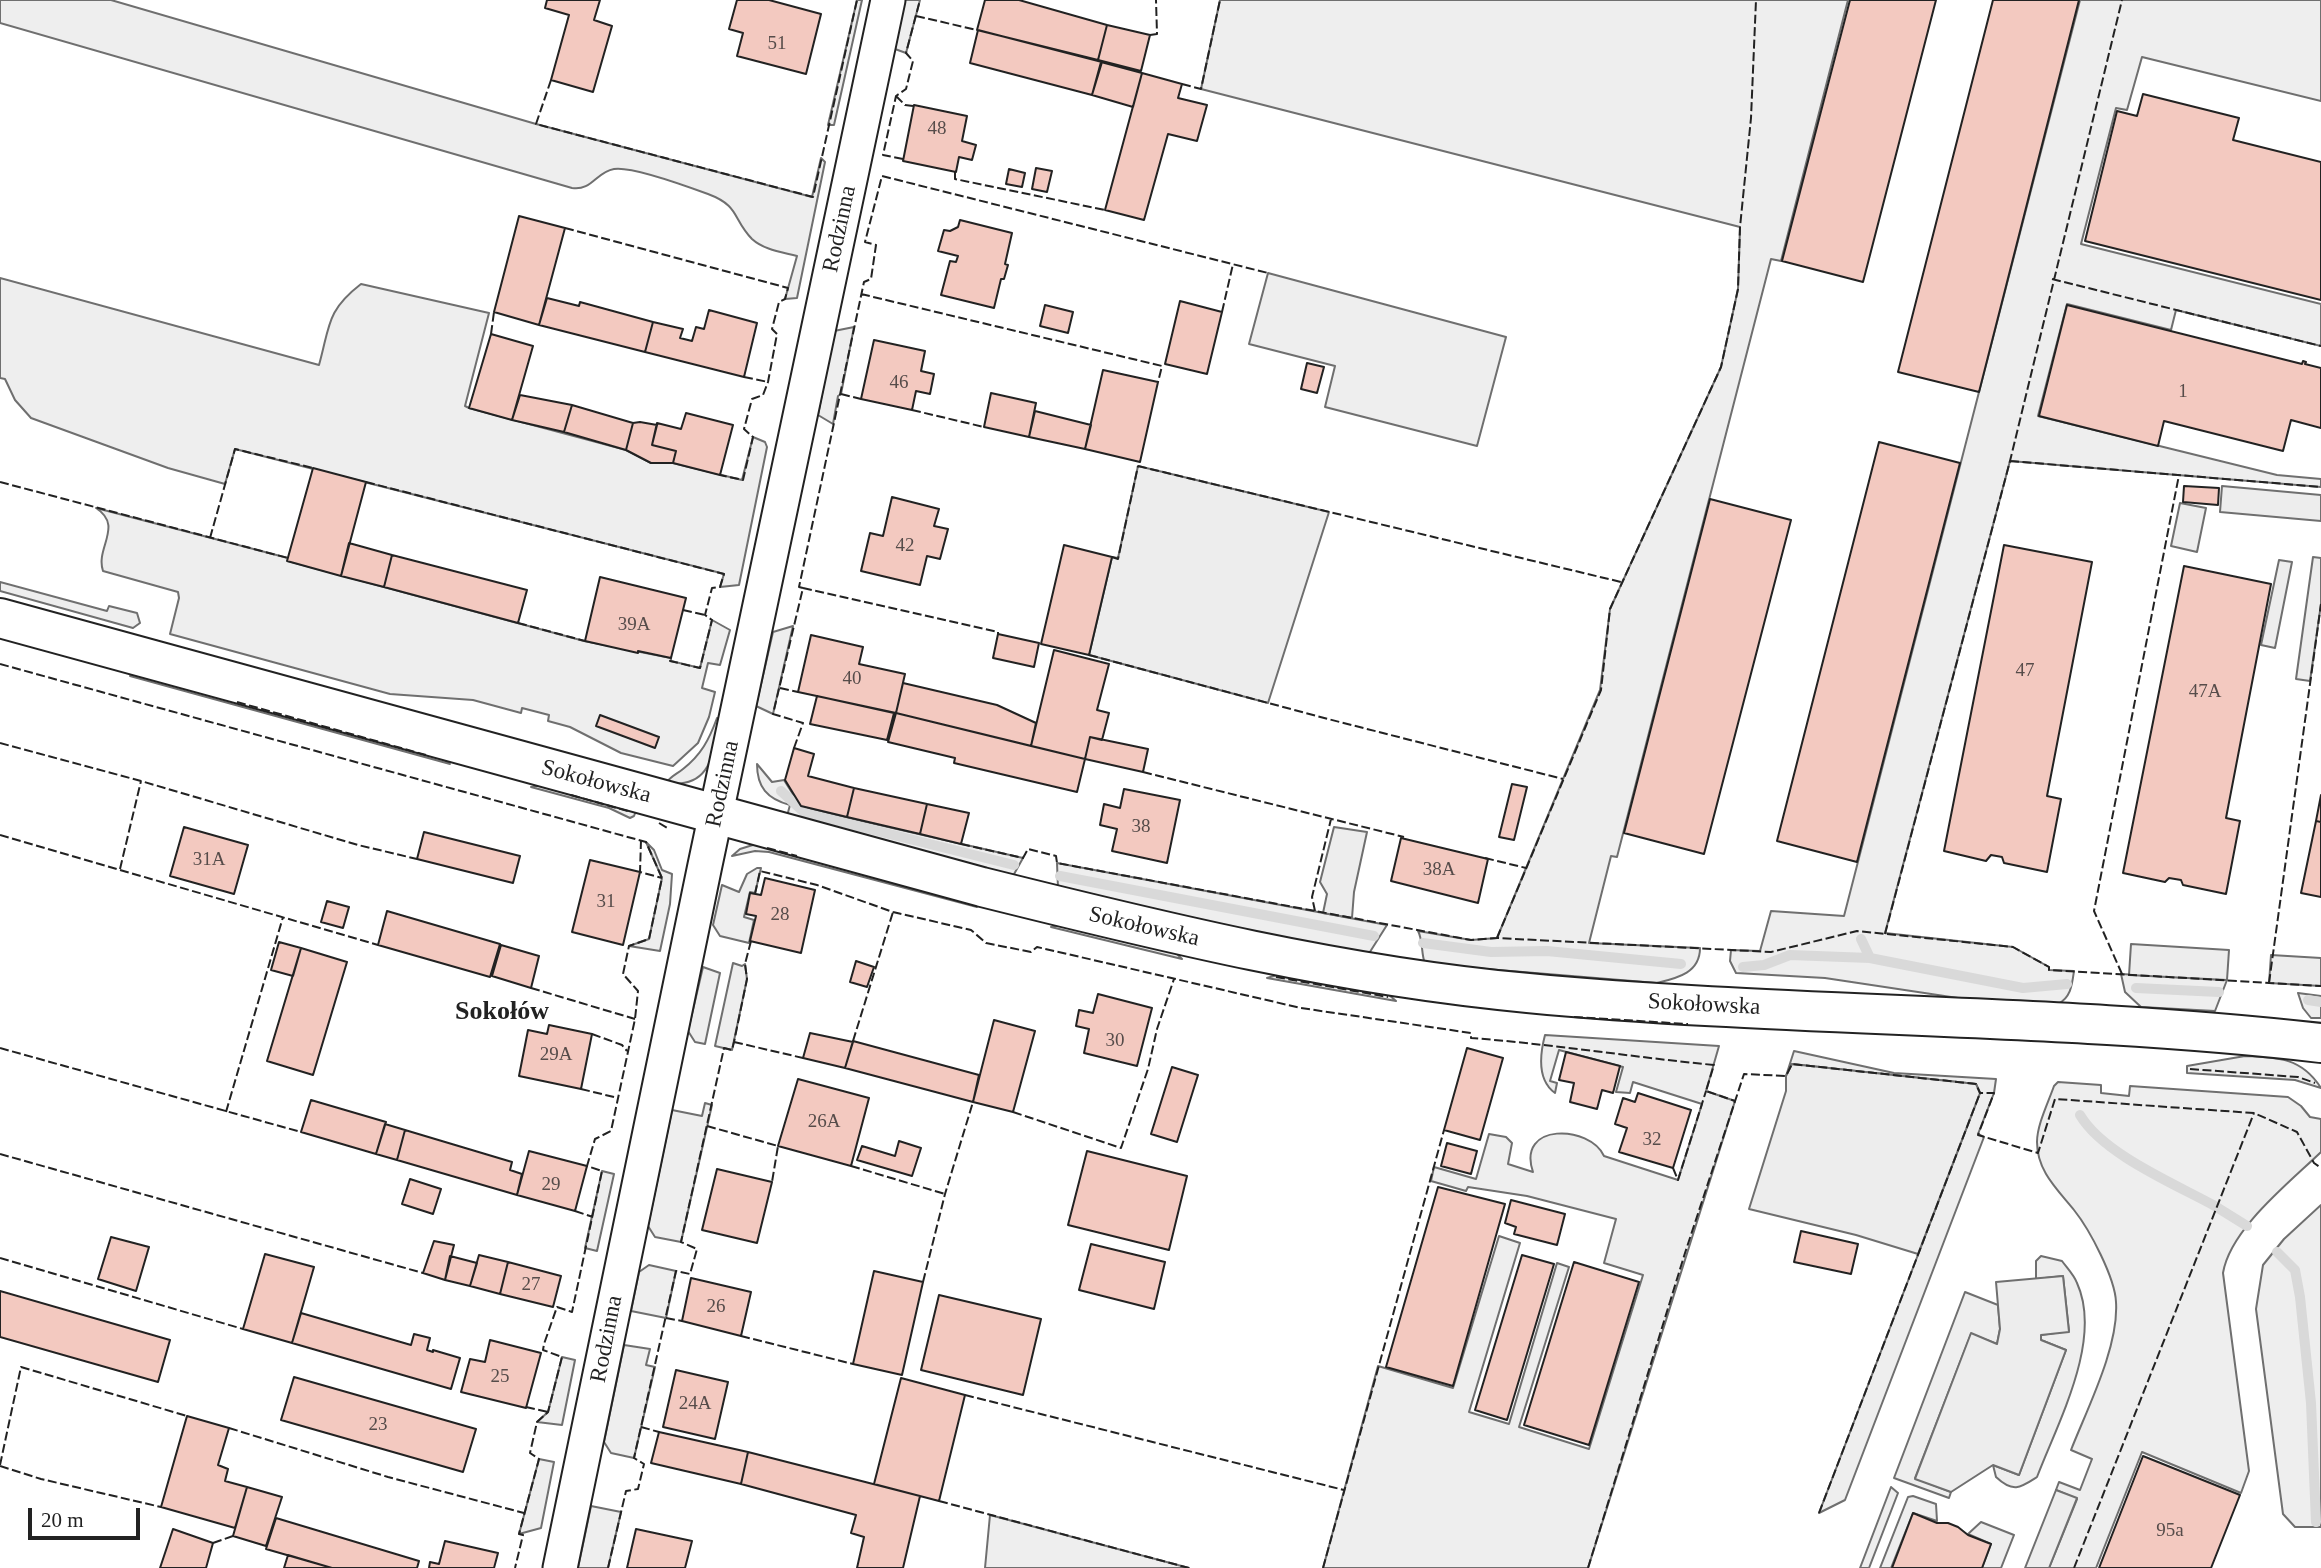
<!DOCTYPE html>
<html>
<head>
<meta charset="utf-8">
<style>
	body { margin:0 }
	#map { position:relative; width:2321px; height:1568px; overflow:hidden; background:#fff; font-family:"Times New Roman",serif }
	canvas { display:block }
	.scale { position:absolute; left:28px; top:1508px; width:112px; height:32px; box-sizing:border-box; border:4px solid #222; border-top:0; padding-left:9px; font-size:21px; line-height:24px; white-space:nowrap; color:#222; -webkit-text-stroke:5px #fff; paint-order:stroke }
</style>
</head>
<body>
<div id="map">
<canvas width="2321" height="1568"></canvas>
<div class="scale">20 m</div>
</div>
<script>
const ctx = document.querySelector('canvas').getContext('2d');
ctx.lineJoin = 'round';
function fill(path, color) { ctx.fillStyle = color; ctx.fill(path, 'evenodd'); }
function stroke(path, color, width, dash) { ctx.strokeStyle = color; ctx.lineWidth = width; ctx.lineCap = dash ? 'butt' : 'round'; ctx.setLineDash(dash || []); ctx.stroke(path); }
function write(font, color, halo, rows, align = 'center') {
  ctx.font = font + ' "Times New Roman",serif'; ctx.lineWidth = 5; ctx.setLineDash([]); ctx.textBaseline = 'middle'; ctx.strokeStyle = halo; ctx.fillStyle = color; for (const [text, x, y, turn = 0] of rows) {
    ctx.save(); ctx.translate(x, y); ctx.rotate((+turn || 0) * Math.PI / 180); ctx.textAlign = isNaN(turn) ? turn : align; if (halo) ctx.strokeText(text, 0, 0); ctx.fillText(text, 0, 0); ctx.restore();
  }
}
const green = new Path2D(`
	M0 0H111L536 124 812 197 821 158 825 162 797 298 785 299 797 256C782 252 764 250 752 239 732 218 740 206 708 194 689 187 632 166 614 169 596 172 592 191 572 188L0 23Z
	M857 0H862L834 125H828Z
	M903 0H920L906 53 895 49Z
	M1220 0H1848L1781 261 1771 259 1617 857 1611 856 1589 943 1700 948C1700 973 1677 978 1657 983L1425 964C1421 953 1423 940 1418 931L1471 940 1497 938 1600 690 1610 609 1721 367 1738 289 1740 227 1201 89Z
	M2080 0H2321V101L2142 57 2127 110 2116 108 2081 244 2321 304V346L2176 310 2171 330 2067 304 2038 416 2277 475 2321 479V487L2010 461 1885 933 2013 947 2049 967V970L2074 971C2072 985 2071 997 2058 1004L1971 1000 1825 978 1736 973 1730 961 1731 950 1760 951 1771 911 1844 916Z
	M1268 273 1506 337 1477 446 1325 407 1335 366 1249 344Z
	M0 278 319 365C330 326 326 311 361 284L489 313 465 406 469 408 626 450 651 463H673L742 480 753 437 765 442 767 447 739 585 720 587 724 574 713 571 235 449 225 484 168 468 31 418 15 400 5 379 0 378Z
	M854 327 841 394 838 396 833 424 818 415 834 331Z
	M96 508 288 558V561L584 641 671 658V661L700 668 712 620 730 630 720 665 708 663 702 688 715 692 709 717 698 743 673 766 621 753 570 727 548 721 549 715 522 708 521 713 473 700 390 694 170 634 179 598 178 592 103 571C95 548 124 526 96 508Z
	M0 582 107 611 109 606 137 613 140 623 133 628 0 591Z
	M793 626 773 714 756 706 773 632Z
	M143 674 439 756 450 764 130 676Z
	M717 718 721 719C713 754 711 789 666 783 671 776 677 774 683 769 701 755 709 740 717 718Z
	M757 764 772 782 784 780 801 807 1023 858 1013 876 787 816 790 805C767 799 757 787 757 764Z
	M544 785 636 811 634 816 630 818 609 808 531 787Z
	M646 842 654 850 662 870 672 874 670 904 660 951 629 946 649 939 662 878Z
	M756 844 968 900 977 907 769 852 755 851 732 856 740 849Z
	M1057 863 1387 925 1368 955 1274 939 1058 888Z
	M757 868H761L755 893 750 892 744 917 754 920 749 943 720 936 713 925 722 885 739 892 747 874Z
	M1062 924 1175 952 1182 959 1051 927Z
	M733 963 742 966 745 964 747 979 732 1050 715 1046Z
	M703 967 720 973 705 1044 695 1042 688 1031Z
	M2121 974 2227 980 2215 1011 2141 1007 2125 992Z
	M1277 975 1388 994 1396 1001 1267 978Z
	M2298 993 2321 996V1018H2311L2303 1008Z
	M1545 1035 1719 1046 1706 1091 1735 1101 1588 1568H1323L1378 1366 1453 1388 1499 1236 1520 1243 1469 1412 1509 1424 1557 1263 1569 1267 1519 1427 1589 1449 1643 1275 1604 1263 1616 1219 1527 1196 1468 1187 1466 1191 1431 1181 1434 1167 1476 1179 1489 1134 1506 1137 1512 1143 1508 1164 1533 1172C1516 1122 1590 1125 1604 1156L1678 1180 1702 1104 1633 1082 1630 1093 1616 1092 1623 1067 1559 1050 1550 1081 1557 1083 1555 1093C1537 1080 1540 1054 1545 1035Z
	M1794 1051 1894 1073 1996 1079 1994 1093 1978 1134 1984 1137 1845 1500 1819 1513 1980 1093 1976 1084 1792 1064 1786 1076Z
	M2245 1056C2278 1057 2302 1058 2321 1088L2295 1080 2187 1073V1066Z
	M2058 1082 2101 1085V1093L2129 1096 2130 1086 2288 1097 2301 1106 2310 1117 2321 1119V1152C2290 1182 2230 1229 2223 1273L2249 1471 2241 1493 2142 1452 2096 1568H2049L2077 1499 2056 1490 2059 1482 2080 1490 2092 1459 2071 1450C2087 1409 2119 1347 2116 1302 2115 1278 2090 1230 2074 1210 2057 1189 2037 1171 2037 1142 2037 1125 2048 1103 2054 1086Z
	M705 1103 712 1105 681 1242 655 1237 648 1226 672 1110 702 1116Z
	M602 1171 614 1174 597 1251 585 1248Z
	M2321 1205V1527H2295L2283 1514 2256 1309 2263 1265 2284 1239Z
	M2041 1256 2062 1261C2067 1268 2074 1275 2077 1283 2103 1340 2058 1422 2037 1477 2020 1488 2013 1493 1996 1477L1993 1465 2019 1475 2066 1350 2041 1340V1335L2069 1331 2063 1276 2036 1279V1261Z
	M649 1265 676 1271 666 1318 631 1311 639 1272Z
	M1965 1292 1998 1305 2000 1329 1997 1344 1971 1334 1915 1478 1951 1492 1949 1498 1894 1478Z
	M624 1345 650 1349 646 1365 655 1367 634 1458 611 1453 604 1442Z
	M562 1357 575 1360 562 1425 537 1422 548 1412Z
	M539 1459 554 1462 541 1528 519 1534Z
	M1891 1487 1898 1493 1869 1568H1860Z
	M1913 1496 1936 1504 1937 1521 1913 1513 1891 1568H1880L1908 1497Z
	M591 1506 621 1512 608 1568H578Z
	M990 1515 1189 1568H985Z
	M1981 1522 2014 1535 2001 1568H1982L1991 1544 1968 1534Z`);
fill(green, '#eee');
stroke(green, '#6f6f6f', 2);
const parking = new Path2D(`
	M1138 466 1329 512 1268 703 1089 655 1112 557 1118 558Z
	M2222 486 2321 495V521L2220 512Z
	M2180 503 2206 508 2197 552 2171 546Z
	M2313 557 2321 558V604L2310 681 2296 679Z
	M2279 560 2292 562 2275 648 2261 645Z
	M1334 827 1367 832 1354 892 1352 918 1323 913 1327 894 1320 882Z
	M2131 944 2229 950 2227 980 2129 975Z
	M2271 955 2321 958V986L2269 983Z
	M1792 1064 1976 1084 1980 1093 1918 1254 1856 1235 1749 1209 1786 1091V1076Z
	M2063 1276 2069 1332 2041 1335V1340L2066 1350 2019 1475 1993 1465 1951 1492 1915 1479 1971 1333 1997 1344 2000 1329 1996 1282Z
	M2056 1490 2077 1498 2049 1568H2025Z`);
fill(parking, '#ededed');
stroke(parking, '#6f6f6f', 2);
stroke(new Path2D(`
	M781 791 805 813 1014 865
	M1060 876 1374 936
	M1861 939 1870 958 1880 960 2023 988 2067 984
	M1423 943 1491 952 1547 951 1681 964
	M1743 967 1764 965 1790 955 1870 958
	M2136 988 2219 992
	M2308 1000 2321 1002
	M2080 1115C2103 1154 2175 1184 2215 1206
	M2218 1208 2247 1226
	M2277 1252 2295 1270 2300 1297 2311 1403 2316 1522`), '#d9d9d9', 10);
const building = new Path2D(`
	M547 0H600L594 20 612 26 593 92 551 80 569 15 545 8Z
	M737 0H769L821 14 806 74 737 56 743 33 729 29Z
	M985 0H1019L1107 25 1098 60 977 30Z
	M1850 0H1936L1863 282 1782 261Z
	M1993 0H2079L1979 392 1898 372Z
	M1107 25 1150 35 1141 71 1098 60Z
	M978 30 1102 62 1092 95 970 63Z
	M1101 62 1142 73 1133 107 1092 95Z
	M1142 73 1182 84 1178 98 1207 105 1197 141 1168 134 1144 220 1105 210Z
	M2143 94 2239 118 2233 140 2321 162V300L2085 241 2117 111 2137 116Z
	M914 105 967 116 962 141 976 145 972 160 959 157 956 172 903 161Z
	M1036 168 1052 171 1047 192 1032 189Z
	M1009 169 1025 173 1022 187 1006 184Z
	M519 216 565 228 539 325 494 312Z
	M960 220 1012 233 1005 264 1008 265 1004 279H1001L994 308 941 295 950 261 956 262 958 256 938 251 944 230 950 231 958 227Z
	M547 298 579 306 580 302 653 322 645 352 539 325Z
	M1180 301 1222 312 1207 374 1165 364Z
	M1045 305 1073 312 1068 333 1040 326Z
	M2067 305 2302 364 2303 361 2306 362 2305 364 2321 368V428L2291 420 2283 451 2164 421 2158 446 2039 416Z
	M709 310 757 323 744 377 645 352 653 322 683 329 680 338 692 341 696 327 704 329Z
	M491 334 533 346 512 420 469 408Z
	M874 340 925 351 921 371 934 374 930 394 916 391 912 410 861 399Z
	M1307 363 1324 367 1317 393 1301 389Z
	M1103 370 1158 382 1140 462 1085 449Z
	M991 393 1036 403 1029 437 984 427Z
	M520 395 572 405 564 432 512 420Z
	M572 405 633 423 626 450 564 432Z
	M1035 411 1091 425 1085 449 1029 437Z
	M686 413 733 425 720 475 673 463 676 451 652 445 657 423 681 429Z
	M640 422 657 425 652 445 676 451 673 463H651L626 450 633 423Z
	M1879 442 1960 463 1857 862 1777 841Z
	M313 468 366 482 341 576 287 561Z
	M2184 486 2219 488 2218 505 2183 502Z
	M892 497 939 509 934 526 948 529 940 559 927 556 920 585 861 571 870 533 883 536Z
	M1710 499 1791 520 1704 854 1624 833Z
	M349 543 392 555 384 587 341 576Z
	M1064 545 1112 557 1089 655 1041 644Z
	M2004 545 2092 562 2047 796 2061 799 2047 872 2004 863 2002 857 1991 855 1986 861 1944 851Z
	M392 555 527 590 518 623 384 587Z
	M2184 566 2271 584 2226 818 2240 821 2226 894 2183 885 2181 880 2169 878 2165 882 2123 873Z
	M600 577 686 598 671 658 638 651V653L585 641Z
	M998 634 1039 643 1034 667 993 658Z
	M811 635 863 647 859 664 905 674 896 713 798 692Z
	M1054 650 1109 664 1097 710 1109 713 1102 740 1090 737 1085 759 1031 746Z
	M903 683 997 705 1036 723 1031 746 896 713Z
	M817 696 894 713 887 740 810 724Z
	M896 713 1085 759 1077 792 954 763 955 758 888 742Z
	M600 715 659 737 655 748 596 726Z
	M1090 737 1148 749 1143 772 1085 759Z
	M794 748 814 754 808 776 854 788 847 817 801 806 785 780Z
	M1512 784 1527 787 1514 840 1499 837Z
	M854 788 927 804 920 834 847 817Z
	M1124 789 1180 800 1167 863 1112 851 1117 829 1100 825 1104 804 1120 808Z
	M2321 795V822L2316 821Z
	M927 804 969 813 961 844 920 834Z
	M2316 821 2321 822V897L2301 893Z
	M184 827 248 845 234 894 170 876Z
	M424 832 520 856 513 883 417 859Z
	M1401 838 1488 859 1478 903 1391 881Z
	M590 860 640 872 623 945 572 932Z
	M765 878 815 890 801 953 750 941 756 916 746 914 750 893 761 895Z
	M327 901 349 907 343 928 321 922Z
	M387 911 500 944 490 977 378 945Z
	M279 942 301 948 293 976 271 970Z
	M501 945 539 956 531 988 492 976Z
	M301 948 347 962 313 1075 267 1061Z
	M856 961 874 967 867 987 850 982Z
	M1098 994 1152 1008 1137 1066 1084 1053 1089 1029 1076 1026 1079 1010 1093 1013Z
	M994 1020 1035 1031 1013 1112 973 1102Z
	M549 1025 592 1034 581 1089 519 1076 528 1030 547 1034Z
	M810 1033 853 1042 845 1068 803 1058Z
	M853 1041 979 1075 973 1102 845 1068Z
	M1467 1048 1503 1058 1480 1140 1444 1130Z
	M1566 1052 1620 1066 1613 1093 1602 1090 1597 1109 1570 1102 1574 1083 1559 1080Z
	M1172 1067 1198 1075 1177 1142 1151 1134Z
	M798 1079 869 1098 851 1166 778 1146Z
	M1638 1093 1691 1110 1673 1168 1619 1152 1627 1128 1615 1124 1623 1098 1635 1102Z
	M311 1100 386 1122 376 1154 301 1132Z
	M385 1124 405 1130 397 1160 376 1154Z
	M405 1130 512 1162 510 1170 522 1174 517 1195 397 1160Z
	M899 1141 921 1148 912 1176 857 1160 862 1146 895 1156Z
	M1447 1143 1477 1151 1471 1174 1441 1166Z
	M529 1151 587 1166 575 1211 517 1195Z
	M1087 1151 1187 1176 1169 1250 1068 1225Z
	M717 1169 772 1182 757 1243 702 1230Z
	M410 1179 441 1189 433 1214 402 1204Z
	M1438 1187 1505 1204 1453 1386 1386 1367Z
	M1511 1200 1565 1214 1557 1245 1514 1234 1516 1227 1505 1223Z
	M1801 1231 1858 1244 1851 1274 1794 1262Z
	M111 1237 149 1247 136 1291 98 1279Z
	M434 1241 454 1245 445 1280 423 1273Z
	M1091 1244 1165 1262 1154 1309 1079 1290Z
	M265 1254 314 1267 292 1343 243 1329Z
	M479 1255 508 1262 500 1294 470 1286Z
	M1522 1255 1554 1264 1507 1420 1475 1410Z
	M450 1256 477 1263 470 1286 445 1280Z
	M508 1262 561 1276 553 1307 500 1294Z
	M1574 1262 1639 1282 1589 1445 1524 1425Z
	M874 1271 923 1282 902 1375 853 1364Z
	M691 1278 751 1292 741 1336 682 1321Z
	M0 1291 170 1340 158 1382 0 1337Z
	M939 1295 1041 1319 1023 1395 921 1370Z
	M301 1313 411 1345 414 1334 430 1338 427 1350 433 1352V1350L460 1358 451 1389 292 1343Z
	M490 1340 541 1353 526 1408 461 1392 470 1359 485 1362Z
	M676 1370 728 1382 715 1439 663 1427Z
	M294 1377 476 1429 463 1472 281 1420Z
	M901 1378 965 1395 939 1501 874 1484Z
	M187 1416 229 1428 218 1465 228 1469 225 1481 247 1487 235 1528 161 1507Z
	M659 1432 748 1452 741 1484 651 1463Z
	M748 1452 920 1496 903 1568H857L864 1537 851 1533 856 1515 741 1484Z
	M2143 1456 2240 1495 2211 1568H2099Z
	M247 1487 282 1497 266 1546 233 1536Z
	M1913 1513 1937 1523H1948L1958 1527 1968 1535 1991 1544 1982 1568H1892Z
	M276 1518 419 1561 417 1568H332L266 1549Z
	M173 1529 213 1543 206 1568H160Z
	M636 1529 692 1541 685 1568H627Z
	M445 1541 498 1553 494 1568H429L430 1562 439 1564Z
	M288 1555 332 1568H284Z`);
fill(building, '#f3c9c0');
stroke(building, '#222', 2);
const street = new Path2D(`
	M560 1568C609 1334 658 1100 705 865L888 0`);
const secondary = new Path2D(`
	M0 618 982 887C1162 932 1342 976 1528 993 1792 1018 2058 1013 2321 1043`);
stroke(street, '#222', 37);
stroke(secondary, '#222', 42);
stroke(street, '#fff', 33);
stroke(secondary, '#fff', 38);
stroke(new Path2D(`
	M916 16 977 30
	M1150 35 1157 34 1156 0
	M551 80 536 124 813 197 857 0
	M1182 84 1201 89 1220 0
	M896 96 905 105 913 106
	M903 159 883 155 896 96 906 89 913 61 906 53 920 0
	M955 172V179L1105 210
	M565 228 788 288 785 299 779 302 772 329 777 334 768 382 763 395 752 399 744 429 753 437 743 480 720 475
	M2052 279 2321 346
	M861 294 1162 366 1158 382
	M1222 312 1233 264
	M491 334 494 312
	M744 377 768 382
	M841 394 861 399
	M912 410 984 427
	M2010 461 2321 487
	M1138 466 1621 582
	M0 482 288 558
	M366 482 724 574 720 587 712 588 705 615 712 620 700 668 670 661 671 658
	M210 538 235 449 313 468
	M1112 557 1118 559 1138 466
	M803 588 998 632V634
	M683 610 705 615
	M518 623 585 641
	M1089 655 1328 719 1563 779
	M0 664 646 842 662 878 649 939 629 946 623 974 638 991 635 1019 611 1131 595 1139 587 1166 602 1171 572 1312 557 1307 544 1344 543 1350 562 1357 548 1412 537 1422 530 1453 539 1459 519 1534 523 1535 515 1568
	M780 688 798 692
	M237 702 426 755
	M0 743 141 781 358 845 417 859
	M794 748 803 723 773 714 803 588 799 587 864 282 871 279 876 245 865 242 882 176 1268 273
	M1143 772 1404 837
	M571 795 631 812
	M659 823 669 829
	M0 835 378 945
	M641 840 640 872 662 878
	M961 844 1023 858 1028 849 1056 856 1057 863 1471 940 1497 938 1771 952 1857 931 2013 947 2049 967V970L2321 986
	M767 848 797 856
	M1485 858 1526 868
	M120 869 141 781
	M755 894 760 871 817 885 893 912 971 930 986 943 1031 952 1037 947 1301 1008 1471 1033V1038C1551 1044 1632 1057 1714 1065L1706 1091 1735 1101
	M1315 911 1312 897 1331 819
	M1885 934 2010 461 2122 0
	M1497 938 1601 690 1610 609 1721 367 1738 289 1740 227 1751 118 1756 0
	M2122 974 2094 911 2179 475
	M1276 977 1388 997
	M2269 983 2321 604
	M531 988 635 1019
	M1574 1017 1688 1024
	M592 1034 622 1045 627 1051
	M853 1041 893 912
	M734 1042 803 1058
	M0 1048 301 1132
	M2190 1069 2298 1077 2315 1083
	M581 1089 618 1098
	M226 1112 283 917
	M1013 1112 1121 1148 1148 1069 1157 1029 1174 979
	M707 1126 778 1146 772 1182
	M0 1154 423 1273
	M851 1166 945 1194
	M1673 1168 1678 1180 1706 1091
	M575 1211 593 1217
	M0 1258 243 1329
	M923 1282 945 1194 973 1102
	M666 1318 682 1321
	M741 1336 853 1364
	M965 1395 1344 1490
	M526 1407 548 1412
	M641 1427 659 1432
	M229 1428 388 1477 524 1513
	M0 1465 21 1367 187 1416
	M0 1466 41 1479 161 1507
	M939 1501 1189 1568
	M1819 1513 1980 1093
	M213 1543 233 1536
	M608 1568 626 1491 638 1489 644 1464 634 1458 676 1271 690 1274 697 1249 681 1242 724 1048 732 1050 734 1042 747 979 745 964 751 941
	M1323 1568 1444 1130
	M1588 1568 1685 1253 1744 1074 1786 1076 1792 1064 1976 1084 1980 1093H1994L1978 1135 2038 1153 2055 1099 2254 1113 2297 1132 2314 1163 2321 1168
	M2074 1568 2254 1113`), '#222', 2, [9, 3.5]);
write('19px', '#564c4a', null, [
	["51",777,44],
	["48",937,129],
	["46",899,383],
	["1",2183,392],
	["42",905,546],
	["39A",634,625],
	["47",2025,671],
	["40",852,679],
	["47A",2205,692],
	["38",1141,827],
	["31A",209,860],
	["38A",1439,870],
	["31",606,902],
	["28",780,915],
	["30",1115,1041],
	["29A",556,1055],
	["26A",824,1122],
	["32",1652,1140],
	["29",551,1185],
	["27",531,1285],
	["26",716,1307],
	["25",500,1377],
	["24A",695,1404],
	["23",378,1425],
	["95a",2170,1531]
]);
write('23px', '#222', '#fff', [
	["Rodzinna",840,229,-78],
	["Sokołowska",596,782,15],
	["Rodzinna",723,784,-78],
	["Sokołowska",1144,927,13],
	["Sokołowska",1704,1005,3],
	["Rodzinna",607,1339,-79]
]);
write('bold 26px', '#222', '#fff', [
	["Sokołów",502,1012]
]);
</script>
</body>
</html>
